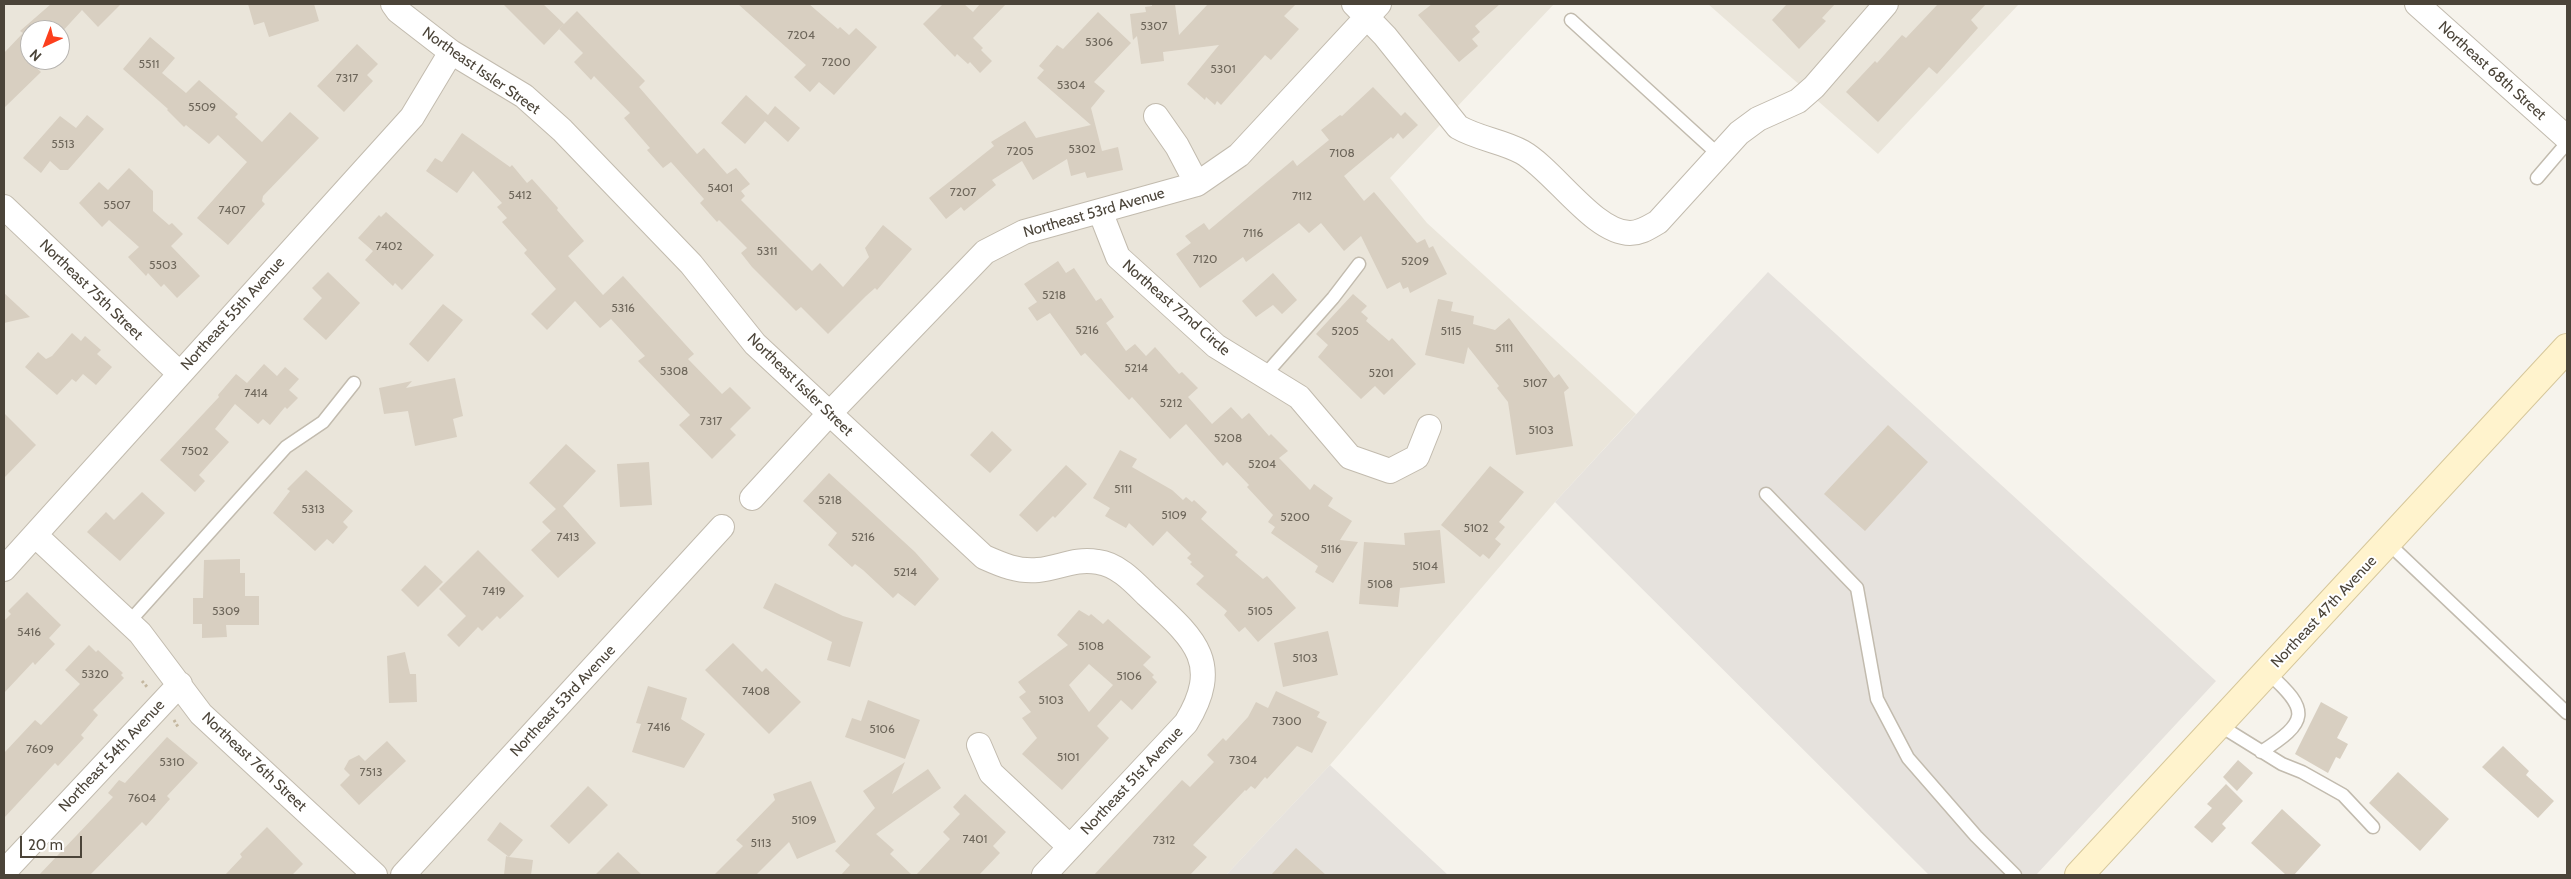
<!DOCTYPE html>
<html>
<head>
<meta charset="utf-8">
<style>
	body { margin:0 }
	#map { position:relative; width:2571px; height:879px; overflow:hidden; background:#f6f3ec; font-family:Cabin,sans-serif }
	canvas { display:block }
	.frame { position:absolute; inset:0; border:5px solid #4b4439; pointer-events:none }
	.north { position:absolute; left:20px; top:20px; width:50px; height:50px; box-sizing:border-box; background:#fff; border:1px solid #b7b4b0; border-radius:50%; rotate:223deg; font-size:14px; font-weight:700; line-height:20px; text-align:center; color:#4b4439 }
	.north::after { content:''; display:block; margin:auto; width:18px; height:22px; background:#fc3f1d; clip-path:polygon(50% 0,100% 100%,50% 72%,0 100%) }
	.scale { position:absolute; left:20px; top:836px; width:62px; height:22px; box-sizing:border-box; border:2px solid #4b4439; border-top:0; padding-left:6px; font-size:15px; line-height:18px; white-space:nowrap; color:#4b4439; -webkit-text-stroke:4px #fff; paint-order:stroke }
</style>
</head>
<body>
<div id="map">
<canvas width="2571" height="879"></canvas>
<div class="frame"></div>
<div class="north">N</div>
<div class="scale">20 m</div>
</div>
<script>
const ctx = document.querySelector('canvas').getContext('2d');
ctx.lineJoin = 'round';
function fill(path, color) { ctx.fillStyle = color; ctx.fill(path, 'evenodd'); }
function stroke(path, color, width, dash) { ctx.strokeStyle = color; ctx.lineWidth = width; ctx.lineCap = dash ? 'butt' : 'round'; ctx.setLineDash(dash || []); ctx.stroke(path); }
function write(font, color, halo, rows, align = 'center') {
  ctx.font = font + ' Cabin,sans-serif'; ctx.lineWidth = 4; ctx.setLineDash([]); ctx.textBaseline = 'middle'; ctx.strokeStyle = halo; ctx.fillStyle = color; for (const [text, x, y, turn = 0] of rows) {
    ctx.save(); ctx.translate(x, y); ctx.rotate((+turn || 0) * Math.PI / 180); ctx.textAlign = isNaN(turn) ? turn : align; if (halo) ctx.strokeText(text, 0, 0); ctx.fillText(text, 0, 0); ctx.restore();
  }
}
fill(new Path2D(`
	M4 4H1554L1390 178 1427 223 1636 414 1555 502 1330 765 1226 875H4ZM30 30H60V60H30Z
	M1708 4H2019L1878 154Z`), '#eae5da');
fill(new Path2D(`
	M1768 272 2216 681 2036 875H1929L1555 502Z
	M1330 765 1448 875H1226Z`), '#e6e2dd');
fill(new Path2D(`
	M51 4H121L98 27 82 10 60 34V30H30V60H36L32 64 41 72 4 108V53L23 33 20 31Z
	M248 4H314L319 21 269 37 264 22 254 25Z
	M503 4H543L564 24 544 45Z
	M738 4H809L838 29 840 27 849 35 856 28 877 47 834 95 819 82 810 92 794 77 806 65Z
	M943 4H964L973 12 980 4H1006L973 38 983 48 981 50 992 61 980 73 970 62 968 64 957 54 955 57 923 24Z
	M1152 4H1175L1179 35 1208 4H1296L1284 16 1299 29 1271 60 1265 55 1221 105 1217 101 1215 105 1206 97 1205 100 1187 84 1219 45 1163 52 1164 61 1141 64 1137 36 1133 40 1130 14 1146 12 1145 7 1152 6Z
	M1432 4H1500L1475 26 1480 32 1472 39 1478 46 1459 62 1418 15Z
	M1787 4H1835L1822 18 1826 21 1799 49 1772 20Z
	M1938 4H1986L1971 20 1978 28 1937 74 1929 67 1878 122 1846 92 1875 61 1877 63 1902 35 1906 38Z
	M577 11 645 81 639 87 697 154 704 148 727 174 736 168 750 184 741 191 745 196 741 200 812 271 820 263 843 287 869 257 865 248 883 225 912 249 877 290 875 288 866 296 828 334 801 307 796 311 752 267 741 253 747 248 719 220 717 222 700 203 704 199 671 162 663 168 647 150 650 148 624 118 630 113 594 76 591 80 574 62 583 53 559 29Z
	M1098 12 1131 43 1094 82 1105 91 1091 108 1102 151 1118 147 1123 170 1087 178 1085 172 1071 176 1067 159 1033 180 1022 161 992 180 996 185 964 211 961 207 946 219 929 198 994 146 991 142 1025 121 1036 138 1091 125 1037 78 1044 70 1039 66 1057 45 1063 49Z
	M150 37 175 58 162 73 186 93 199 80 238 114 235 117 262 142 290 112 319 138 263 196 262 201 265 204 228 245 197 218 247 162 218 135 209 144 186 125 184 127 167 110 168 109 123 69Z
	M357 44 378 64 367 75 373 81 344 112 317 86Z
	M1373 87 1401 116 1405 112 1418 125 1403 139 1398 133 1393 139 1391 137 1344 176 1364 201 1374 192 1417 243 1425 239 1429 248 1433 246 1447 274 1410 293 1408 287 1403 289 1400 282 1387 289 1361 236 1344 251 1321 223 1309 233 1299 223 1246 262 1243 257 1200 288 1176 254 1191 243 1185 236 1204 223 1209 230 1293 160 1297 166 1329 140 1321 130 1340 115 1342 116Z
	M746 95 768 115 775 106 800 128 788 142 765 121 745 144 721 123Z
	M87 115 104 129 68 170H60L50 161 41 173 23 158 60 116 76 128Z
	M462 133 510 167 512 165 527 183 532 179 558 208 557 210 584 241 568 256 603 295 623 276 694 354 688 359 722 394 730 387 751 408 730 429 736 435 712 459 679 425 690 415 638 361 645 356 611 319 600 328 575 301 547 330 531 314 556 289 524 253 527 250 502 222 507 218 497 207 502 203 473 171 457 193 426 171 435 158 442 162Z
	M129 168 153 191V211L169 225 172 223 183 234 171 246 200 276 177 298 164 284 161 287 148 273 146 276 128 257 139 247 109 220 102 227 79 203 99 182 108 190Z
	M386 212 434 255 402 290 395 283 393 286 365 260 373 251 358 238 379 215 381 217Z
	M1058 261 1066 273 1074 268 1096 301 1101 298 1114 317 1106 323 1126 351 1135 344 1146 356 1155 347 1179 374 1182 372 1198 388 1188 397 1212 424 1231 407 1242 419 1249 413 1269 436 1271 434 1288 451 1279 458 1310 490 1314 484 1333 498 1328 506 1352 521 1340 540 1358 542 1333 583 1315 572 1318 566 1271 533 1275 527 1268 522 1273 515 1247 487 1249 485 1227 462 1223 466 1186 424 1170 439 1132 397 1129 400 1085 353 1081 356 1050 313 1037 321 1028 308 1037 302 1024 284Z
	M328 272 360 303 326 340 303 319 322 298 312 288Z
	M1273 273 1297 300 1282 314 1273 305 1256 317 1242 301Z
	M4 293 30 317 4 323Z
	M1353 294 1367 306 1361 312 1368 318 1366 321 1389 341 1392 338 1416 364 1384 395 1375 386 1361 399 1318 357 1328 345 1316 334Z
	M1438 299 1453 302 1451 311 1474 316 1473 324 1495 330 1509 318 1554 378 1559 374 1569 388 1564 392 1573 446 1516 455 1508 402 1497 388 1499 386 1468 347 1464 364 1425 355Z
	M443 304 463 320 428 362 409 344Z
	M72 333 81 341 85 336 101 350 97 354 112 367 96 385 83 374 76 382 72 379 57 395 25 367 38 352 46 359 52 356Z
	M264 364 277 376 285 367 299 379 289 390 298 398 287 409 285 407 270 425 263 419 258 424 235 404 215 429 229 442 199 475 205 481 195 492 160 460 219 397 218 395 236 374 247 383Z
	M455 378 463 416 453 419 457 437 415 446 408 411 384 414 379 388 412 381 406 388Z
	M4 413 36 445 4 478Z
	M1888 425 1928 462 1865 531 1824 494Z
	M992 431 1012 450 990 473 970 455Z
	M566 444 596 471 563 506 596 543 558 578 531 550 551 531 542 522 556 509 529 483Z
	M1120 450 1137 459 1132 467 1172 490 1183 500 1186 497 1192 502 1194 500 1207 512 1201 519 1238 552 1235 555 1263 579 1267 576 1296 608 1258 642 1245 627 1239 632 1224 615 1227 611 1196 584 1204 576 1190 564 1192 562 1187 558 1191 554 1167 531 1153 546 1129 523 1126 528 1105 516 1110 508 1093 498Z
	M649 462 652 505 620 507 617 464Z
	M1066 465 1087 484 1055 518 1053 516 1037 532 1019 515Z
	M1490 466 1524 492 1499 522 1505 527 1495 539 1501 544 1489 559 1483 554 1480 557 1441 525Z
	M306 470 353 511 343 522 348 527 333 544 327 539 315 551 273 513 290 491 287 489Z
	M829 473 915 552 939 579 915 606 898 593 893 598 863 570 855 564 852 567 828 545 837 533 803 501Z
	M142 492 165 513 120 561 87 532 106 512 114 520Z
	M1440 530 1445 583 1400 588 1398 607 1359 604 1364 542 1405 545 1404 533Z
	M478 550 524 596 500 619 497 616 482 631 478 627 459 647 447 635 466 616 439 589Z
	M240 559V573H245V596H259V625H226L227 637 202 638V624H193V598H203L204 560Z
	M425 565 443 582 418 607 401 590Z
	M775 583 843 616 863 622 850 667 827 660 832 642 763 608Z
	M27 592 61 625 49 638 55 644 35 665 33 662 4 693V621L11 614 8 611Z
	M1079 610 1089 616 1091 614 1103 624 1108 619 1151 657 1143 665 1154 675 1152 677 1157 682 1132 710 1121 700 1097 726 1109 738 1062 790 1022 754 1037 738 1022 718 1031 712 1019 697 1026 692 1018 682 1068 645 1057 635ZM1089 664 1113 685 1089 712 1069 685Z
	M1328 631 1338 675 1283 687 1274 643Z
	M733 643 762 672 766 668 801 702 769 734 705 670Z
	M89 645 96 652 98 650 123 673 121 675 124 678 93 710 98 715 81 735 84 738 58 766 55 763 4 818V753L35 720 41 725 80 684 65 670Z
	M405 652 410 674H416L417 702 389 703 387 656Z
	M648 686 687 698 681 719 705 734 684 768 632 752 641 724 636 723Z
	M1276 691 1320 712 1317 717 1327 722 1312 753 1297 746 1267 779 1265 777 1255 789 1251 786 1246 791 1245 790 1193 845 1207 857 1190 875H1094L1182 780 1190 787 1214 762 1207 755 1223 738 1226 741 1248 717 1256 702 1268 708Z
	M868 700 920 720 905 759 845 737 852 718 861 721Z
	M2321 702 2348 717 2337 738 2348 744 2340 759 2336 757 2328 773 2295 754Z
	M167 737 198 763 167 796 170 799 146 826 142 822 90 875H39L113 797 108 793 119 780 125 783Z
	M387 741 406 761 359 805 340 785 350 775 344 769 349 760 359 755 365 761Z
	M2503 746 2529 771 2526 775 2554 801 2538 818 2482 767Z
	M2238 760 2253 773 2237 791 2223 777Z
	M905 762 892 794 928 769 941 788 876 834 894 850 890 854 912 875H841L850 865 835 851 875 808 863 791Z
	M2398 772 2449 819 2420 851 2369 803Z
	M811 781 836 842 797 859 789 842 756 875H714L743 846 736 840 775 800 773 794Z
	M2226 784 2243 801 2222 824 2226 828 2212 843 2194 827 2212 808 2207 804Z
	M588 786 608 805 569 844 550 826Z
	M965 794 1006 832 993 846 1000 853 979 875H916L950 839 943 832 960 814 953 807Z
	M2282 809 2321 845 2294 875H2286L2251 843Z
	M500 822 523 840 509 857 533 860 531 875H504L506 856 509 857 487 840Z
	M267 827 303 864 292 875H225L242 857 240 854Z
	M1296 848 1326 875H1271Z
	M618 852 642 875H595Z`), '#d8cfc1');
const lane = new Path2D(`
	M1571 20 1719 155
	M2537 178 2567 143
	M1264 376 1333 298 1359 264
	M1766 494 1857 588 1877 699 1908 758 1976 836 2015 875
	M2388 543 2567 713
	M129 622 286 447 323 422 354 383
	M2219 725 2282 764 2302 772 2343 795 2373 827
	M2261 752C2308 722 2311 711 2268 673`);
const street = new Path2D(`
	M393 4 398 11 451 52 524 96 562 130 691 264 755 344 984 557C1002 565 1018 572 1038 570 1060 568 1074 558 1098 562 1117 564 1134 582 1147 595 1192 637 1224 661 1186 723L1044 875
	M1354 4 1385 36 1458 127C1479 139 1502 141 1522 152 1554 170 1594 233 1630 233 1641 233 1649 227 1658 222L1739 133 1758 119 1798 101 1814 87 1886 4
	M2417 4 2567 138
	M1156 116 1177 146 1197 184
	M4 207 179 373
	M1100 211 1118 257 1216 346 1299 397 1350 457 1390 471 1417 457 1429 427
	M752 498 829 414 985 252 1024 232 1197 184 1239 155 1379 4
	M35 535 140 633 201 714 375 875
	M4 569 412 117 451 52
	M979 745 991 773 1070 847
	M4 872 180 684
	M403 875 722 527`);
const secondary = new Path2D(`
	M2079 875 2567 348`);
stroke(lane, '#c2bbae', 15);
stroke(street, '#c2bbae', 26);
stroke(secondary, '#d6c79b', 30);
stroke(new Path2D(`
	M142 681 148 688
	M174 720 178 727`), '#c4b79f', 3, [2.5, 2.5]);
stroke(lane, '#fff', 12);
stroke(street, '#fff', 24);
stroke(secondary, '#fff3cd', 28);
write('12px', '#6e675b', null, [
	["5307",1154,26],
	["7204",801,35],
	["5306",1099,42],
	["7200",836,62],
	["5511",149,64],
	["5301",1223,69],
	["7317",347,78],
	["5304",1071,85],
	["5509",202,107],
	["5513",63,144],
	["5302",1082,149],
	["7205",1020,151],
	["7108",1342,153],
	["5401",720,188],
	["7207",963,192],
	["5412",520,195],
	["7112",1302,196],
	["5507",117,205],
	["7407",232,210],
	["7116",1253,233],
	["7402",389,246],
	["5311",767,251],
	["7120",1205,259],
	["5209",1415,261],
	["5503",163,265],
	["5218",1054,295],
	["5316",623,308],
	["5216",1087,330],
	["5205",1345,331],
	["5115",1451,331],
	["5111",1504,348],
	["5214",1136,368],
	["5308",674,371],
	["5201",1381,373],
	["5107",1535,383],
	["7414",256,393],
	["5212",1171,403],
	["7317",711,421],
	["5103",1541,430],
	["5208",1228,438],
	["7502",195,451],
	["5204",1262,464],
	["5111",1123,489],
	["5218",830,500],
	["5313",313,509],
	["5109",1174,515],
	["5200",1295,517],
	["5102",1476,528],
	["7413",568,537],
	["5216",863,537],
	["5116",1331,549],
	["5104",1425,566],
	["5214",905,572],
	["5108",1380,584],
	["7419",494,591],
	["5309",226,611],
	["5105",1260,611],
	["5416",29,632],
	["5108",1091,646],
	["5103",1305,658],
	["5320",95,674],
	["5106",1129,676],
	["7408",756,691],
	["5103",1051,700],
	["7300",1287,721],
	["7416",659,727],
	["5106",882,729],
	["7609",40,749],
	["5101",1068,757],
	["7304",1243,760],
	["5310",172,762],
	["7513",371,772],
	["7604",142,798],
	["5109",804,820],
	["7401",975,839],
	["7312",1164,840],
	["5113",761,843]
]);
write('15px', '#4b4439', '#fff', [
	["Northeast Issler Street",481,71,35],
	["Northeast 68th Street",2492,71,42],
	["Northeast 53rd Avenue",1094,213,-16],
	["Northeast 75th Street",91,290,44],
	["Northeast 72nd Circle",1176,308,41],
	["Northeast 55th Avenue",233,314,-48],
	["Northeast Issler Street",800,385,44],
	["Northeast 47th Avenue",2324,612,-47],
	["Northeast 53rd Avenue",563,701,-47],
	["Northeast 54th Avenue",112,756,-47],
	["Northeast 76th Street",254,762,43],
	["Northeast 51st Avenue",1132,781,-47]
]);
</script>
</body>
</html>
